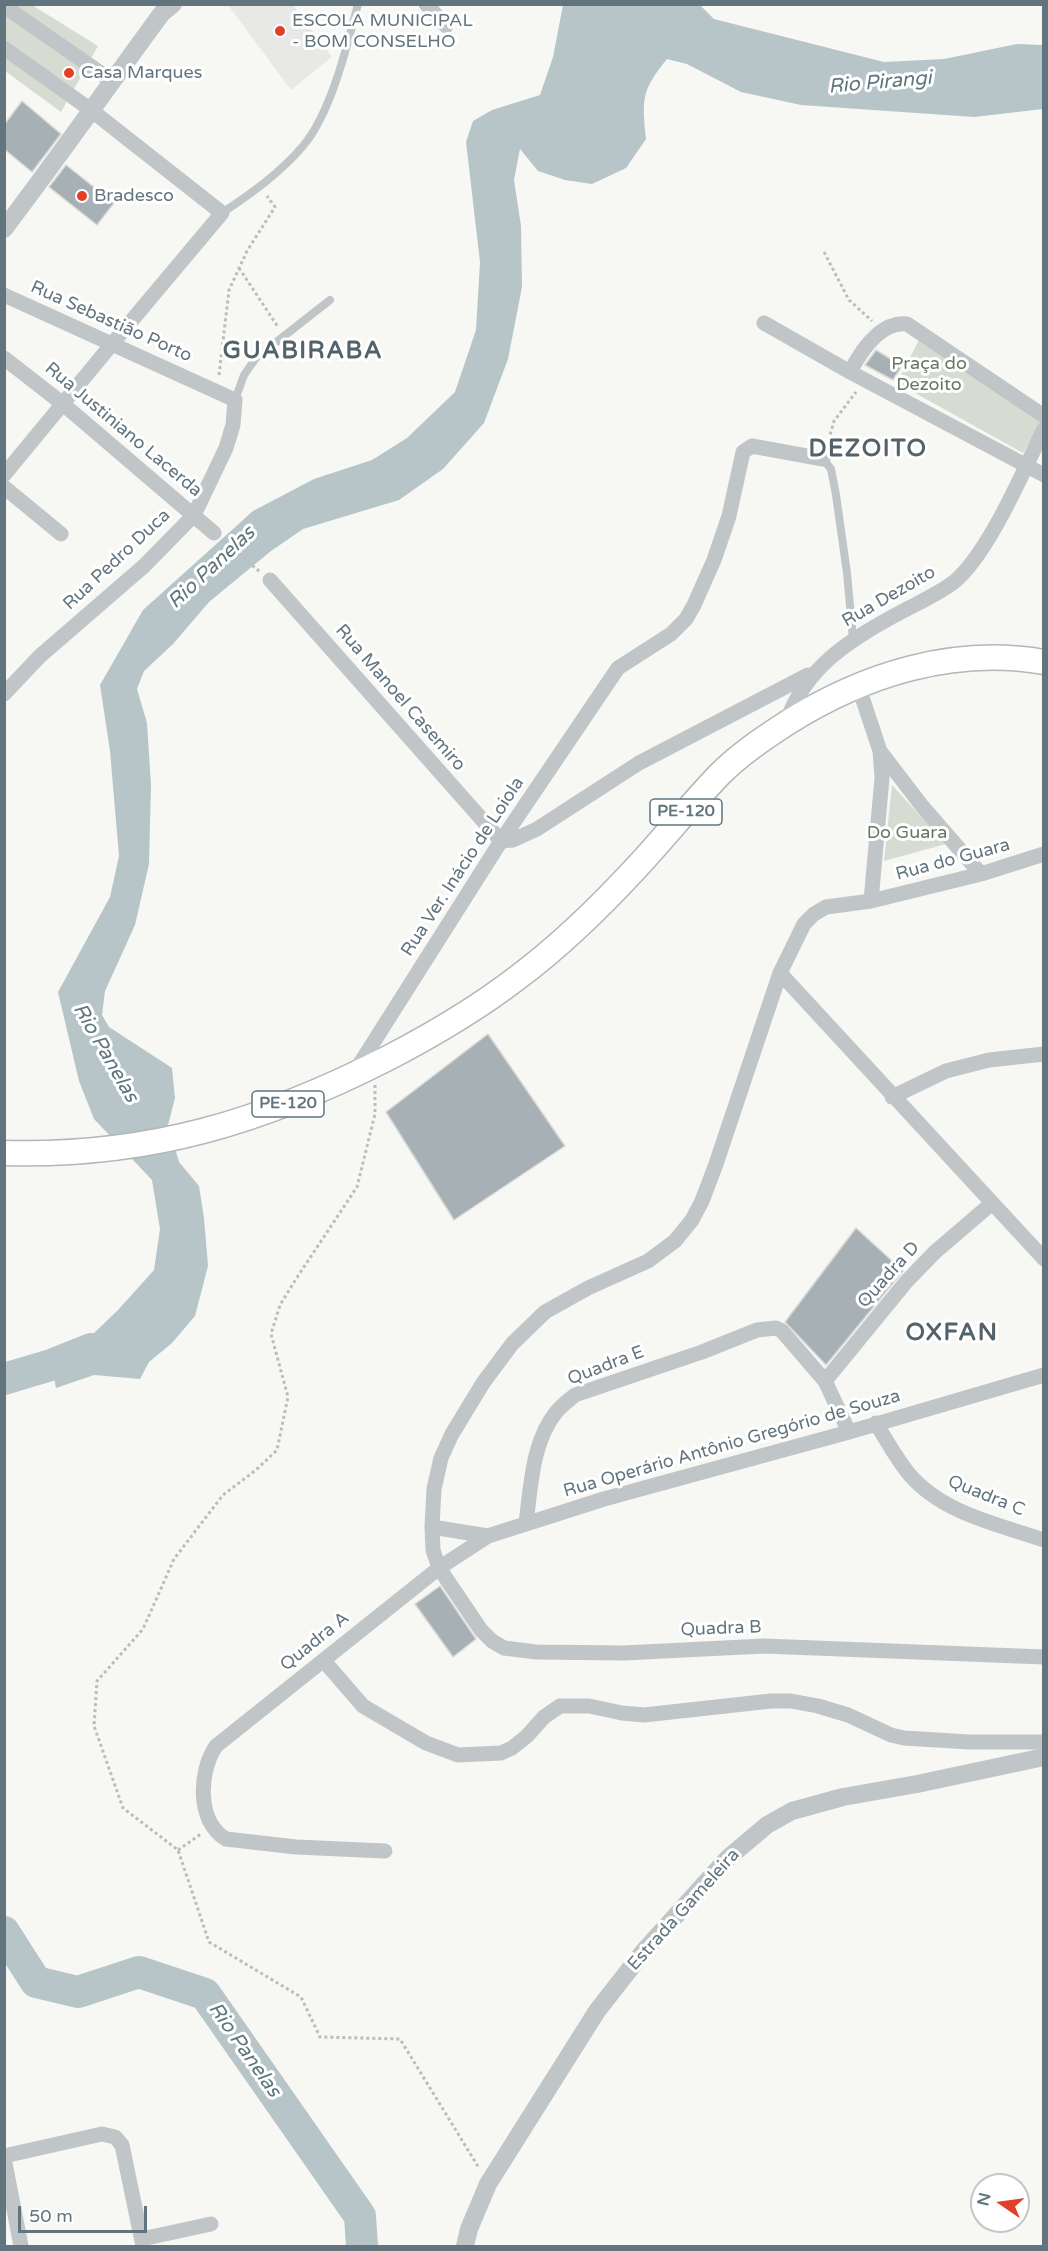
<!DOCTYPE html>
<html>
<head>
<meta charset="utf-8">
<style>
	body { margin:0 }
	#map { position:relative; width:1048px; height:2251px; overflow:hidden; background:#f7f7f4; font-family:"Varela Round",sans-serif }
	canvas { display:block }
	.frame { position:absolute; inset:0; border:6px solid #62757f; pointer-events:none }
	.north { position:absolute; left:970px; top:2173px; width:60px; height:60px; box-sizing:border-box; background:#fff; border:2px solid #c0c8cc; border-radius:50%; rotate:283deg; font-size:16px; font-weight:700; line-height:24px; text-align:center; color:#62757f }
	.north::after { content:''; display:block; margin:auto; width:21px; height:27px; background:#e33f27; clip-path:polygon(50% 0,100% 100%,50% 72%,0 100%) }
	.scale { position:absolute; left:18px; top:2206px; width:129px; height:27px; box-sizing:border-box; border:3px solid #62757f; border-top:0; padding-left:8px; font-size:18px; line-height:21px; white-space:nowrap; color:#62757f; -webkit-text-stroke:4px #fff; paint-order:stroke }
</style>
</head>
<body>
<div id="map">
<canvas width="1048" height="2251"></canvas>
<div class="frame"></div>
<div class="north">N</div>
<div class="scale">50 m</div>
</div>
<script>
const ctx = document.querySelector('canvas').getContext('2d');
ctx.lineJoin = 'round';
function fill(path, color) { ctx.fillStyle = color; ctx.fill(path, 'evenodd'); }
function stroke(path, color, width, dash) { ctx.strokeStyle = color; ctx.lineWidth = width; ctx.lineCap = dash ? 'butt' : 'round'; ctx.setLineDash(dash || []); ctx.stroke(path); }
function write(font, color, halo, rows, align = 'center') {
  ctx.font = font + ' "Varela Round",sans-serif'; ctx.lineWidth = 6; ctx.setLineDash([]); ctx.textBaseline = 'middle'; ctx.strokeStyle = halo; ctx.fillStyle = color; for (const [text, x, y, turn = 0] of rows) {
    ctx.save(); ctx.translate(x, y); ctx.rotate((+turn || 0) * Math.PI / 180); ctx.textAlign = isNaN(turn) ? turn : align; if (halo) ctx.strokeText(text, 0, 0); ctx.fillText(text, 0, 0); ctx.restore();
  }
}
fill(new Path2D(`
	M228 5H293L332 57 291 90Z`), '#e8e8e7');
fill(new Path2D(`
	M5 5H32L98 46 61 112 5 71Z
	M919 340 1042 421 1023 453 897 383Z
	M892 785 946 844 884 861Z`), '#d7dcd3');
fill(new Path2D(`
	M563 5H700L714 19 884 62 944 59 1017 44 1043 45V109L974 117 801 105 741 92 687 64 667 59C641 91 642 99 646 139L626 168 592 184 565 180 538 171 520 149 514 180 521 226 522 287 508 359 484 423 443 469 399 500 303 529 271 551 209 602 173 644 144 671 137 689 147 723 151 785 149 864 135 925 105 991 102 1015 109 1027 172 1068 175 1098 168 1125 179 1162 199 1186 204 1218 208 1266 195 1316 172 1343 149 1362 140 1379 94 1375 56 1388 49 1351 92 1335 118 1310 154 1270 160 1229 152 1180 94 1119 79 1081 58 992 110 897 119 856 110 751 100 685 143 610 253 511 314 479 372 460 407 438 455 392 476 330 480 262 466 142 473 121 492 110 540 95 553 57Z`), '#b7c5c8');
stroke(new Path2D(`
	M4 1379 51 1365 91 1349
	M4 1932 36 1982 78 1992 139 1972 205 1994 360 2216 362 2246`), '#b7c5c8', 32);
const building = new Path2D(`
	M22 101 61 134 32 172 4 149V125Z
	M66 165 114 203 97 225 49 187Z
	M876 350 902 366 893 380 865 365Z
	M488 1034 565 1146 454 1220 386 1112Z
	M856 1228 903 1271 826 1365 785 1322Z
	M440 1586 476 1639 453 1657 415 1604Z`);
fill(building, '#a7b1b5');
stroke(building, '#d8d8d6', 1.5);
const primary = new Path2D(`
	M4 1153C148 1157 263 1122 390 1057 434 1034 478 1008 517 978 560 946 600 907 636 868 665 837 691 804 720 774 740 754 764 738 787 723 863 675 953 646 1044 662`);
stroke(primary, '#b1b7ba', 27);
stroke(new Path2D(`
	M824 252 849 300 872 321
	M239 268 278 327
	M219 375 229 290 247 251 275 207 267 196
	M827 446 834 421 856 392
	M225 542 259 571
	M375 1085V1114L357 1187 296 1279 280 1305 271 1334 288 1397 277 1450 256 1470 223 1495 174 1559 143 1629 97 1681 94 1726 123 1808 178 1850 209 1942 301 1997 320 2037 400 2039 479 2168
	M178 1850 201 1834`), '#babdbf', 3, [3, 3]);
stroke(new Path2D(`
	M222 213C252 193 280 173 303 146 331 113 347 46 358 4
	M235 400 244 375 256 358 330 300
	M823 459 831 469 836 495 847 573 853 639`), '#c0c5c8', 8);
stroke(new Path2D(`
	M426 4 446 26
	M4 6 112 81
	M4 48 91 110 222 213 112 344 4 475
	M4 295 235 400 233 425 226 448 194 515 144 566 40 656 4 694
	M764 323 850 372 1044 475
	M4 358 63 404 214 533
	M850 372C861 351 880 321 907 324L1044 416
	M4 487 61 534
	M270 580 501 841
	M858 685 880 751 882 778 871 901
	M785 725C805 666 851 639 903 611 920 602 938 594 954 582 989 553 1023 471 1044 429
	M880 751 922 806 981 874
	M501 841 513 840 537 829 639 763 808 675
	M1044 854 981 874 871 901 826 907 814 914 804 924 780 973 716 1164 702 1201 692 1220 675 1241 648 1261 588 1288 545 1312 512 1344 483 1383 452 1434 441 1458 434 1489 432 1527 433 1550 439 1568 481 1630 492 1641 504 1648 536 1652 624 1653 764 1646 1044 1657
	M780 973 1044 1259
	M354 1073 501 841 618 668 671 634 686 619 694 605 714 560 729 516 743 452 752 446 823 459
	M892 1097 946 1071 989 1060 1044 1054
	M825 1381 906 1282 935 1252 991 1204
	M876 1423C886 1440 896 1458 909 1474 942 1513 997 1524 1044 1540
	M526 1523C531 1486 532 1441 557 1411 562 1405 569 1400 575 1395L702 1352 757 1330 776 1328 782 1331 825 1381 849 1432
	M432 1527 488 1536
	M324 1661 363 1706 426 1743 458 1755 501 1753 512 1748 527 1736 544 1717 560 1706H589L622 1713 644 1715 771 1701H791L818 1706 848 1715 891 1735 904 1738 969 1742H1044
	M385 1851 296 1847 226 1839C196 1821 199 1771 216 1746L439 1568 488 1536 604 1499 849 1432 1044 1375
	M4 2156 102 2134 115 2137 122 2145 143 2246
	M4 2158 21 2246
	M142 2239 211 2224`), '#c0c5c8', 15);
stroke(new Path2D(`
	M4 229C58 158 109 85 162 13L173 4
	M465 2246 469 2229 488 2184 597 2011 644 1951 728 1858 767 1825 792 1811 843 1797 917 1784 1044 1757`), '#c0c5c8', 18);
stroke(primary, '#fff', 24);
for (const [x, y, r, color] of [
	[280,31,6,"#e33f27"],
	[69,73,6,"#e33f27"],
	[82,196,6,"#e33f27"]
]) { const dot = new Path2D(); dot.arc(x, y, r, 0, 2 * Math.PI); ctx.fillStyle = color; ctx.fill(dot); stroke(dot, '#fff', 2); }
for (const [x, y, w] of [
	[686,812,72],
	[288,1104,72]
]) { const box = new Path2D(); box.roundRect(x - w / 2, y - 13, w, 26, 4.5); ctx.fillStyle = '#fff'; ctx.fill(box); stroke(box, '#62757f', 1.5); }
write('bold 16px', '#62757f', null, [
	["PE-120",686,812],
	["PE-120",288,1104]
]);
write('18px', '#62757f', '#fff', [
	["ESCOLA MUNICIPAL",292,21],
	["- BOM CONSELHO",292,42],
	["Casa Marques",81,73],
	["Bradesco",94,196]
], 'left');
write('18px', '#62757f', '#fff', [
	["Rua Sebastião Porto",111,322,24],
	["Rua Justiniano Lacerda",123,430,40],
	["Rua Pedro Duca",117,560,-43],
	["Rua Dezoito",889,597,-30],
	["Rua Manoel Casemiro",400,698,49],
	["Rua do Guara",953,860,-15],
	["Rua Ver. Inácio de Loiola",463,867,-57],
	["Quadra D",889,1275,-48],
	["Quadra E",606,1366,-21],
	["Rua Operário Antônio Gregório de Souza",732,1444,-16],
	["Quadra C",986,1496,22],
	["Quadra B",721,1629,-2],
	["Quadra A",315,1642,-39],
	["Estrada Gameleira",684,1910,-48]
]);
write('18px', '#677761', '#fff', [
	["Praça do",929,364],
	["Dezoito",929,385],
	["Do Guara",907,833]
]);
write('italic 20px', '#5d767a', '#fff', [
	["Rio Pirangi",880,83,-5],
	["Rio Panelas",212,568,-43],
	["Rio Panelas",105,1053,60],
	["Rio Panelas",244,2050,55]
]);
ctx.letterSpacing = '1.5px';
write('bold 24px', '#54626a', '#fff', [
	["GUABIRABA",303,352],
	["DEZOITO",868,450],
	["OXFAN",952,1334]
]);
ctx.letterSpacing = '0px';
</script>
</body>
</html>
